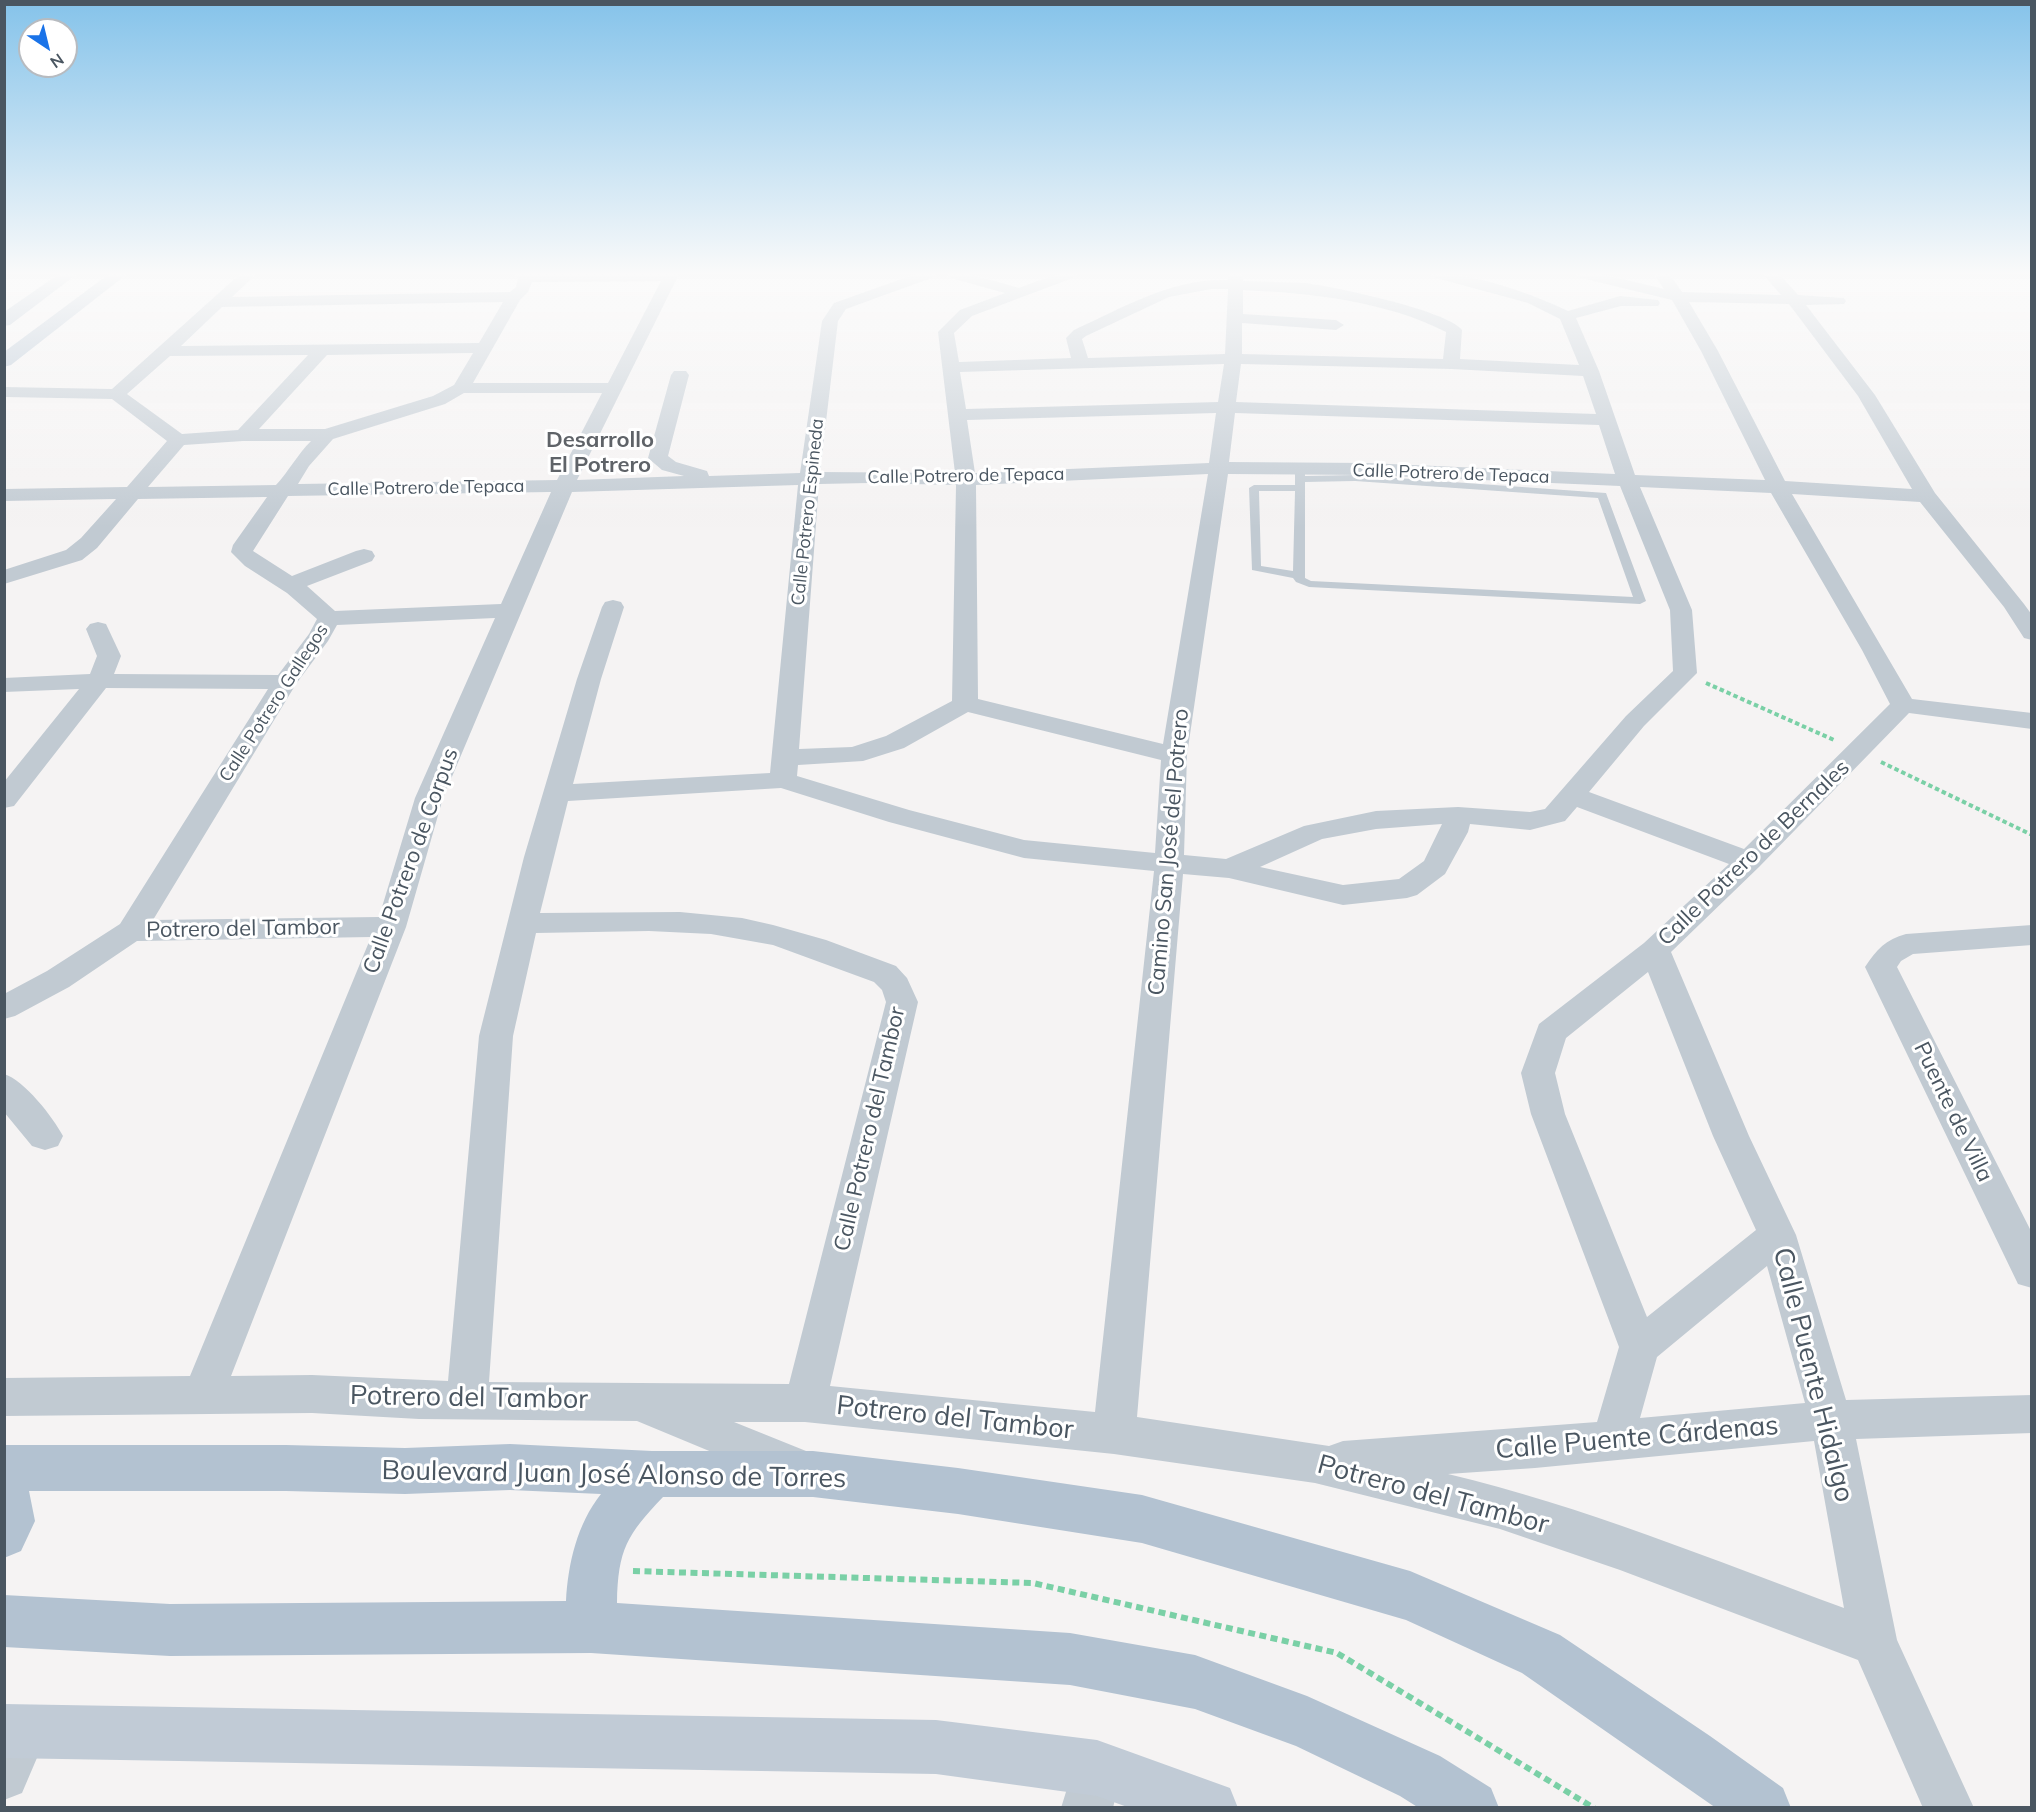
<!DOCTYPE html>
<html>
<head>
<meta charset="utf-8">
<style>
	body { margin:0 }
	#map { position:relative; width:2036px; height:1812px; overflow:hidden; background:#f5f3f3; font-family:Mulish,sans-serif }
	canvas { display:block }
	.frame { position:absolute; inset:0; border:6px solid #4a5661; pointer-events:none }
	.north { position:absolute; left:18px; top:18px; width:60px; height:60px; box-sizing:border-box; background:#fff; border:2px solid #b7bbc0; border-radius:50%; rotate:145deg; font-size:16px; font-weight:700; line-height:24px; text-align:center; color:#4a5661 }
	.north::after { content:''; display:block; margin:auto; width:21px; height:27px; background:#1a73e8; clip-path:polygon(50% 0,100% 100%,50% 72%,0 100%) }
</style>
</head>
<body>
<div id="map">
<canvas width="2036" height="1812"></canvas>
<div class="frame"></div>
<div class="north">N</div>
</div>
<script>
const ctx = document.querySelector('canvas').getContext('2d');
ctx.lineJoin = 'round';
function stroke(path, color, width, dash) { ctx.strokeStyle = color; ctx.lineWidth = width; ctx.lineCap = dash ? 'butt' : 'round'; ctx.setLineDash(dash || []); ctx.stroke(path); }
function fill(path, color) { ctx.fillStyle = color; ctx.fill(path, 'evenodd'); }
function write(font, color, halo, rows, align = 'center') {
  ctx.font = font + ' Mulish,sans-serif'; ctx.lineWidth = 6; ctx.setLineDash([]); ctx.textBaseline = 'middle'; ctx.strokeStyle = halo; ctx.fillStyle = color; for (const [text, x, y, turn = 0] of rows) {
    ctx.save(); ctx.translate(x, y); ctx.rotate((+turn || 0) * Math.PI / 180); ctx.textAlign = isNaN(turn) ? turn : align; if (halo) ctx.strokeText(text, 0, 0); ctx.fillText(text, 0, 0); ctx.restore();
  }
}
stroke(new Path2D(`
	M1706 683 1834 740
	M1881 762 2032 835`), '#7ad0a6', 4, [4.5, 3]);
stroke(new Path2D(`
	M633 1571 1033 1583 1337 1653 1594 1808`), '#7ad0a6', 6, [7, 4.5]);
fill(new Path2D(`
	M1300 466 1305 469V476L1355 475 1606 493 1646 601 1640 604 1309 587 1296 582 1293 578 1252 570 1249 488 1254 485H1295V469ZM1355 481 1598 498 1633 597 1311 581 1305 578V482ZM1259 491H1295L1293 571 1261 566Z`), '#c1cad2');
fill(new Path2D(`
	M240 274H256L232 297 510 292 516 287 518 279 515 274H679L577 480 684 476 662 470 648 458 671 375 674 371H686L689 375 668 456 676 462 707 471 709 476 800 473 822 321 834 303 916 274H937L934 277 846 309 838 321 820 472 955 473 938 332 960 310 1005 293 948 277 946 274H969L1019 288 1057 274H1078L1075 277 972 316 954 333 959 362 1071 358 1066 338 1074 330C1124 307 1172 278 1228 280L1229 274H1243V281C1263 282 1284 282 1304 283 1331 286 1447 310 1462 330L1460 359 1579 365 1560 319 1528 303 1433 277 1430 274C1469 271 1533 294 1568 311L1620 296 1658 300 1660 303 1658 306H1621L1576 318 1599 371 1635 475 1765 480 1701 351 1672 300 1578 277 1575 274H1601L1664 289 1654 274H1669L1682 292 1781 295 1763 274H1779L1798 295 1844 298 1846 301 1844 304 1806 305 1875 395 1935 493 2024 604 2032 615V640L2024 638 2004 607 1920 502 1792 494 1912 699 2032 713V729L1909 713 1759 867 1671 952 1749 1136 1796 1235 1846 1400 2032 1395V1433L1856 1439 1897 1640 1974 1808H1923L1858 1660 1620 1570 1500 1529 1315 1483 1114 1454 805 1422H734L811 1453 818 1467 811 1481 796 1487 637 1421 419 1419 312 1413 4 1416V1378L190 1376 371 937 137 941 69 987 15 1016 4 1019V994L47 971 120 924 268 689 106 688 14 806 4 808V782L79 689 4 692V678L90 674 97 656 86 629 90 624 98 622 106 624 121 656 114 674 278 675 309 634 317 619 287 593 245 566 231 552 233 545 267 497 138 499 97 548 82 560 4 584V570L66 550 81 538 116 499 4 501V489L127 487 167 441 112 399 4 397V387L112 389ZM661 281 608 383H473L520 300 528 292 532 282ZM1211 289H1228L1225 354 1088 358 1082 339 1086 336 1169 297ZM1243 290C1310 293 1386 301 1446 332L1443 359 1242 354V323L1336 330 1344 325 1336 320 1243 314ZM503 302 479 343 181 346 222 307ZM1689 302 1789 304 1858 396 1912 489 1785 481 1718 351ZM473 353 454 385 433 396 325 429H259L327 355ZM308 355 238 430 182 434 127 394 170 356ZM1224 364 1218 402 966 409 960 372ZM1241 364 1451 369 1583 376 1596 414 1236 402ZM464 393H602L557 480 298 484 309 466 333 439 445 404ZM1216 413 1209 463 975 473 967 420ZM1235 413 1599 425 1615 474 1368 463 1229 462ZM243 441H311C297 455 289 471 276 485L148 487 184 445ZM1208 474 1163 744 978 699 976 485ZM1228 474 1368 475 1620 486 1670 610 1673 671 1626 716 1545 809 1530 812 1458 807 1376 811 1304 826 1226 859 1184 855 1187 755ZM869 483 956 485 952 701 886 736 852 747 799 749 819 484ZM798 485 770 773 573 784 601 679 624 607 621 602 613 600 605 602 602 607 577 679 524 857 479 1036 448 1381 312 1375 231 1376 406 927 443 798 572 492ZM1640 487 1771 493 1862 650 1890 704 1744 849 1589 792 1644 726 1697 673 1692 610ZM551 492 501 604 335 611 307 586 372 561 375 556 372 551 364 549 356 551 292 576 253 551 288 496ZM495 618 415 798 379 917 153 920 296 684 328 641 337 625ZM968 712 1161 760 1155 853 1024 840 909 810 797 776 798 765 863 761 904 748ZM781 788 889 822 1024 858 1154 871 1095 1412 830 1386 918 1002 907 978 896 966 826 940 773 925 742 918 680 912 540 913 568 801ZM1577 807 1729 864 1644 943 1539 1024 1521 1073 1531 1114 1619 1347 1597 1422 1343 1441 1329 1446 1137 1417 1183 874 1229 878 1343 905 1407 898 1417 895 1445 874 1468 832 1470 824 1530 830 1565 821ZM1442 824 1424 861 1399 879 1343 885 1260 867 1322 839 1376 829ZM649 931 711 934 773 945 874 982 882 990 886 1002 789 1384 489 1382 513 1036 536 933ZM1648 972 1713 1136 1756 1230 1647 1317 1565 1114 1555 1073 1566 1038ZM1767 1266 1805 1403 1640 1418 1657 1357ZM1814 1441 1844 1608C1713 1560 1583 1506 1448 1474L1535 1468Z
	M2032 925V945L1913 954 1901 961 1897 967 2032 1233V1288L2018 1284 1865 967C1876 950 1886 939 1906 934Z
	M4 1074C24 1080 53 1117 63 1136L58 1146 45 1150 32 1146 4 1112Z
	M23 1707 41 1714 48 1732 22 1793 4 1800V1717Z
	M1097 1743 1115 1750 1122 1768 1113 1808H1061L1079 1750Z`), '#c1cad2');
fill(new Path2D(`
	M4 1704 936 1720 1097 1740 1230 1788 1238 1808H1130L1097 1796 936 1774 4 1758Z`), '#c1cbd6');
fill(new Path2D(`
	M59 274H77L10 325 4 326V312Z
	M109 274H127L11 365 4 367V352Z
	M510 1444 652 1451H813L958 1468 1142 1495 1410 1571 1560 1635 1710 1736 1783 1788 1791 1808H1716L1522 1673 1406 1620 1142 1543 958 1514 813 1497H663C627 1535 618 1549 617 1603L1070 1633 1195 1655 1307 1696 1440 1756 1491 1788 1499 1808H1419L1400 1796 1296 1746 1195 1709 1070 1685 591 1653 170 1656 4 1647V1595L170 1604 566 1601C568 1564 577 1524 601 1494L510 1490 405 1494 286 1491H29L35 1521 21 1551 4 1558V1445H286L405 1448Z`), '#b3c2d1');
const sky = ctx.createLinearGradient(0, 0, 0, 527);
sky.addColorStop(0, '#85c3ea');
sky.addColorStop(0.52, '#fafafa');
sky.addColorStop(1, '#fafafa00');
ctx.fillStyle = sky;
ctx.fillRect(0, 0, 2036, 527);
write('18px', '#4a5661', '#fff', [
	["Calle Potrero de Tepaca",1451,474,2],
	["Calle Potrero de Tepaca",966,476,-1],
	["Calle Potrero de Tepaca",426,488,-1],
	["Calle Potrero Espineda",808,512,-84],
	["Calle Potrero Gallegos",274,703,-57]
]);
write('bold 22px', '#5f6368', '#fff', [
	["Desarrollo",600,440],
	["El Potrero",600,465]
]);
write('22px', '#4a5661', '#fff', [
	["Camino San José del Potrero",1169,852,-85],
	["Calle Potrero de Bernales",1754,853,-44],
	["Calle Potrero de Corpus",411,861,-70],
	["Potrero del Tambor",243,929,-1],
	["Puente de Villa",1953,1112,64],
	["Calle Potrero del Tambor",870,1129,-77]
]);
write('27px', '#4a5661', '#fff', [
	["Calle Puente Hidalgo",1813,1375,76],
	["Potrero del Tambor",469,1398,1],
	["Potrero del Tambor",955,1418,6],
	["Calle Puente Cárdenas",1637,1438,-5],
	["Boulevard Juan José Alonso de Torres",614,1475,1],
	["Potrero del Tambor",1433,1495,15]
]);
</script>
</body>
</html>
